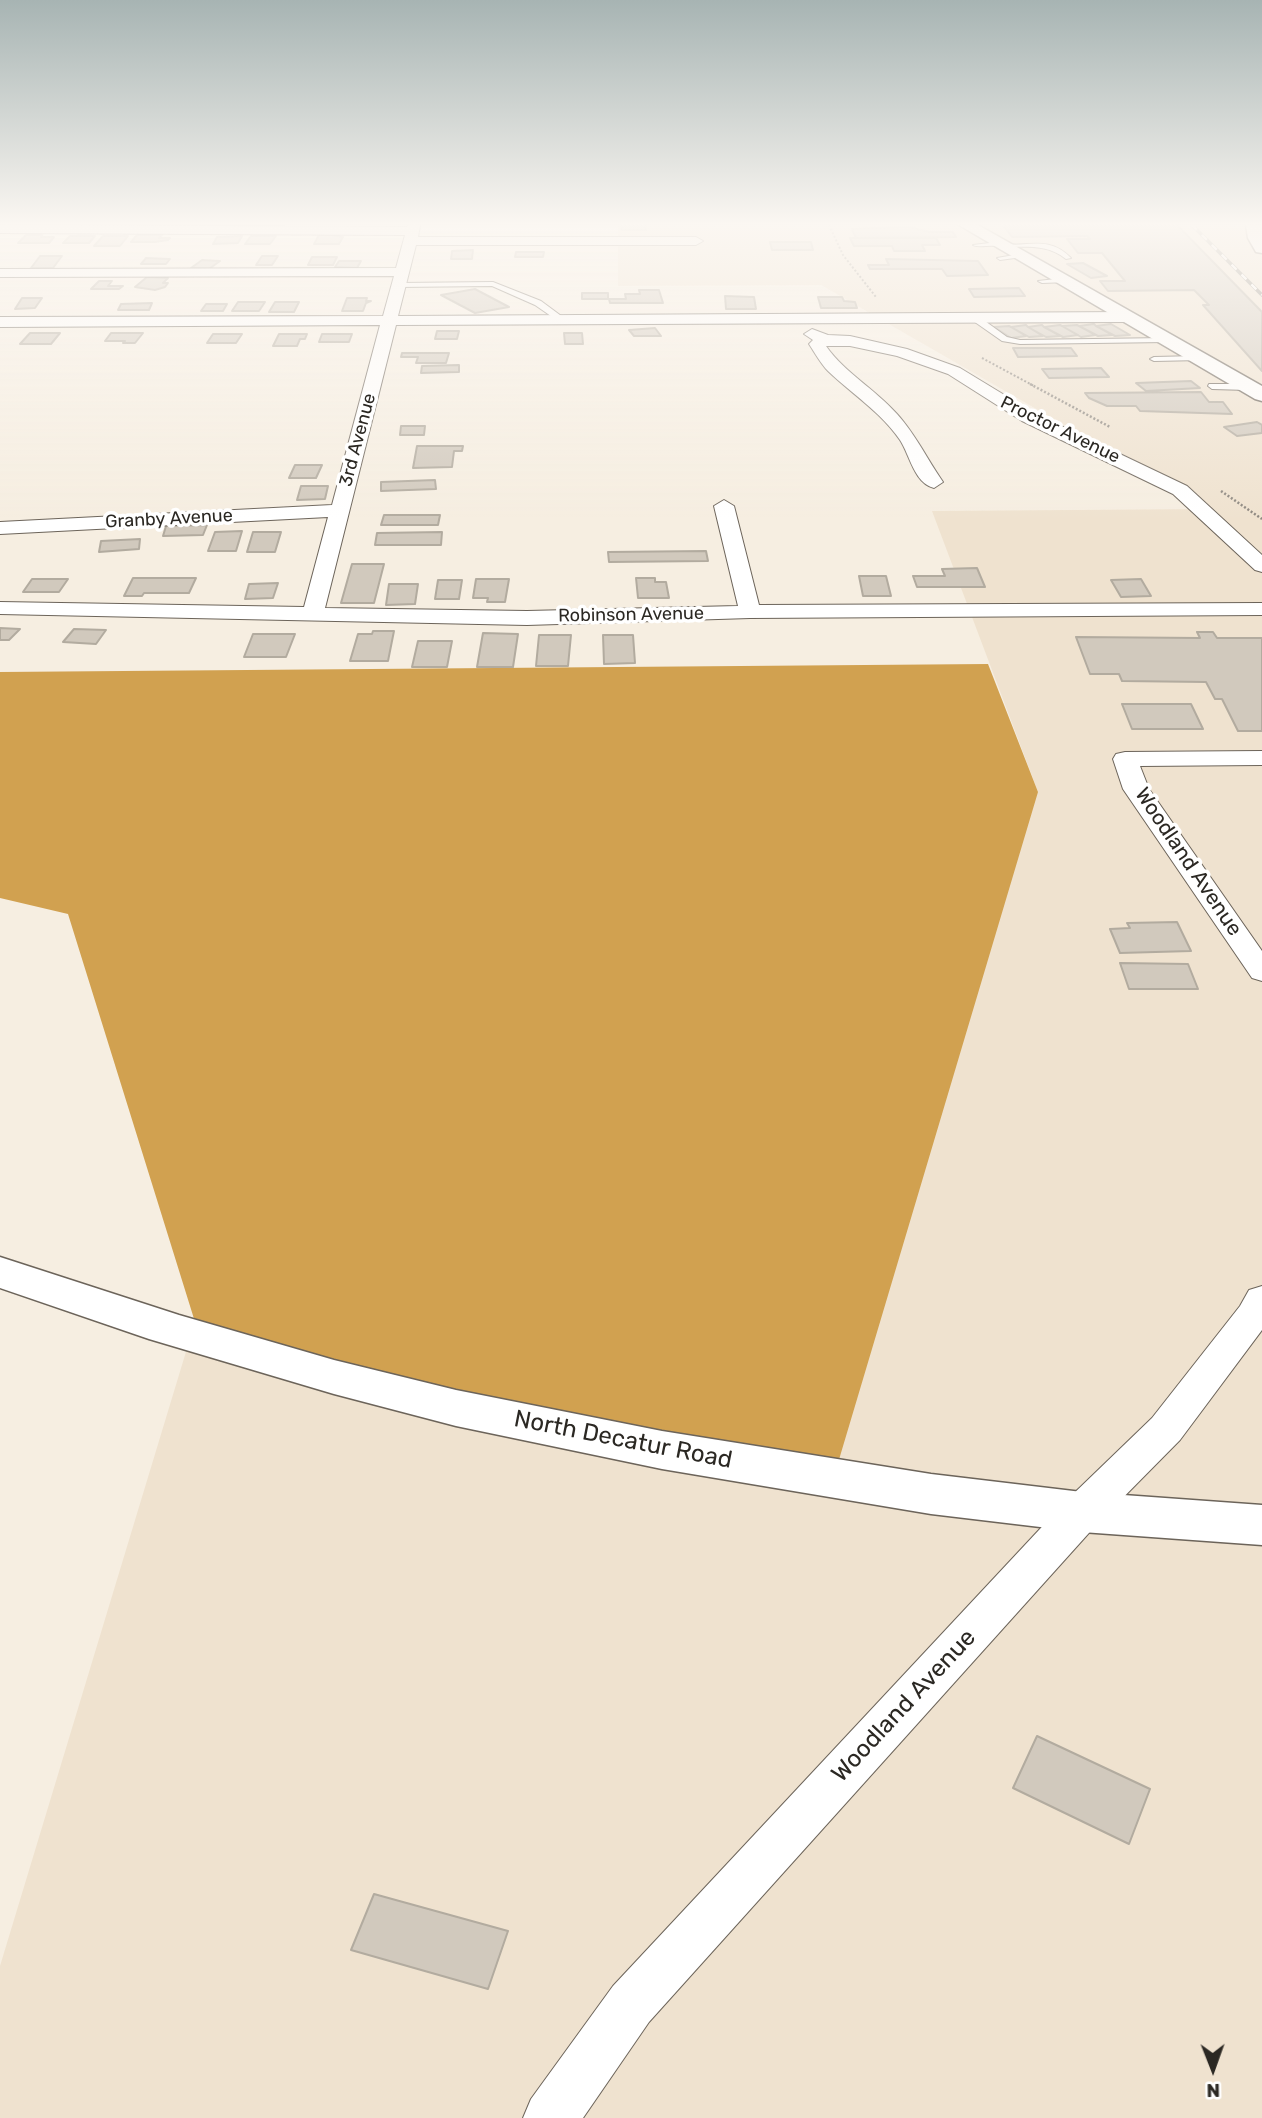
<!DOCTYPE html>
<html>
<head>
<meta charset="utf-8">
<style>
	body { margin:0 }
	#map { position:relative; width:1262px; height:2118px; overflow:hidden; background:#f6eee1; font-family:Rubik,sans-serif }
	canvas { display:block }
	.north { position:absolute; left:1178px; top:2034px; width:70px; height:70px; -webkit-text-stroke:5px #fff; paint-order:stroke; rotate:179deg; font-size:19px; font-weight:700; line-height:28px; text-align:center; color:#2b2823 }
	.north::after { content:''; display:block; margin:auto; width:24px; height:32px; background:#2b2823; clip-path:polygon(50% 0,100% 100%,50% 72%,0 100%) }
</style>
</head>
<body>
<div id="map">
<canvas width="1262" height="2118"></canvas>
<div class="north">N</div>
</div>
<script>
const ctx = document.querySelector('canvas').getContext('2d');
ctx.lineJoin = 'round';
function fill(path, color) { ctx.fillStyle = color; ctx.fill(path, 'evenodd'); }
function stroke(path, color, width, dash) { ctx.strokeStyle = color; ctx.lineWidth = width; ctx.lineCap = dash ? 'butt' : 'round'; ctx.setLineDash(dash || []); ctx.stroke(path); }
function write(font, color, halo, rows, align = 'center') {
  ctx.font = font + ' Rubik,sans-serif'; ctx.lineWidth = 7; ctx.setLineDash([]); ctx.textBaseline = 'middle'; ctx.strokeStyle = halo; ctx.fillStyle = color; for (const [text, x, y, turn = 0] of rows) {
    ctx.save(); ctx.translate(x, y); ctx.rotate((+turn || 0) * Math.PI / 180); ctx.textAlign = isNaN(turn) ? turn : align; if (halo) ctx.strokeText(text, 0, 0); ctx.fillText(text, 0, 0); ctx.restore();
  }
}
fill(new Path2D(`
	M618 225H1262V2118H0V1966L195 1322 1038 792 932 511 1210 509 821 285 618 286Z`), '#efe2cf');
fill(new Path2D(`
	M988 664 1038 792 835 1473 415 1389 195 1322 68 914 0 898V672Z`), '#d1a150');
const building = new Path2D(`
	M621 225H645L646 230H622Z
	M1003 225H1177L1262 312V371L1203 305H1209L1194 290 1108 291 1100 281H1125L1102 253H1078L1067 239H1090L1087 236 1012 237Z
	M909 227 929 232H953L956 237 856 238 852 229Z
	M26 235H42L41 237H54L49 243H18Z
	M137 235H162L159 238H170L168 240 155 242H131Z
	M319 235H332L343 237 339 244H314Z
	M70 236H95L89 243H63Z
	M103 236H128L120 246H94Z
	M242 236 238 243 213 244 217 237Z
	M251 236H276L270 244H245Z
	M850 238H936L940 245H922L925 251H894L892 246H854Z
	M770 242H811L813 250H772Z
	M473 250 472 259H451L452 251Z
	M516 252H544L543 257H515Z
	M40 256H62L53 268H31Z
	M262 256H278L272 265H256Z
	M312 257H337L333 265H308Z
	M146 258 170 259 166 264H141Z
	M886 259 978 261 988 275 947 276 942 269H870L868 265H889Z
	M202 260 220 261 209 269 191 268Z
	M339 261H361L357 268 335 267Z
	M1083 263 1107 276 1091 278 1067 264Z
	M147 277 168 278 163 283H168L165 287 155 290 135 287Z
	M99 281H112L108 286H123L119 289H91Z
	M1019 288 1025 296 974 297 969 289Z
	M475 289 509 307 475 313 441 295Z
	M639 290H659L663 303H610L609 299H626L625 294H640Z
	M582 293H608V299H582Z
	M725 296 754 297 756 309H726Z
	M818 297H842L844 301 855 302 857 308H821Z
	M22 298H42L35 308 15 309Z
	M347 298H367L366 301H371L366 303 363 311H342Z
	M238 302H265L259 311H232Z
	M275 302H299L294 312H269Z
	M152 303 149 310H118L121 304Z
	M206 304H227L223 311H201Z
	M1094 324 1096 326 1112 335 1098 336 1079 326Z
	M1111 324 1130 335 1115 336 1096 326Z
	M1026 325 1028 327 1043 336 1029 337 1011 327Z
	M1042 325 1044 327 1060 336 1046 337 1028 327Z
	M1060 325 1062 326 1078 335 1063 337 1044 327Z
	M1077 325 1079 326 1095 335 1081 337 1062 326Z
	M1009 326 1011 327 1026 336 1011 338 994 327Z
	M655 328 661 336H634L629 330Z
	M437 331H459L457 339H435Z
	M30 333H60L51 344H20Z
	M111 333H143L135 343H123L125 341H105Z
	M564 333H582L583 344H565Z
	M213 334H242L236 343H207Z
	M279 334H307L305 339H300L297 346H273Z
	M322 334H352L349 342H319Z
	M1013 348H1071L1077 356 1018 357Z
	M402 353H449L446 363H416L418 357H401Z
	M459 365V372L421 373 422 366Z
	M1101 368 1109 377 1049 378 1042 369Z
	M1191 381 1200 388 1146 391 1136 383Z
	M1201 392 1209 402H1223L1232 414 1140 411 1136 406H1107L1089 398 1085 393Z
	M1257 422 1262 425V433L1237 436 1224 427Z
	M401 426H425L424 435H400Z
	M417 446H463L462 451H454L452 467 413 468Z
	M295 465H322L316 478H289Z
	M435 480 436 489 381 491V482Z
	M301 486H328L325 499 297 500Z
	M384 515H440L438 525H381Z
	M207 525 203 535 163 536 166 526Z
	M242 531 236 551H208L215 532Z
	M253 532H281L275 552H247Z
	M442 532 441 545H375L377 533Z
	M140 539 139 549 99 552 101 541Z
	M706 551 708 561 609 562 608 552Z
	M352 564H384L374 603H341Z
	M977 568 985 587H917L913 576H945L942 569Z
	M859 576H886L891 596H863Z
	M133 578H196L189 593H144L142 596H124Z
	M636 578H655V582H666L669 598H638Z
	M32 579H68L59 592H23Z
	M476 579H509L505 602H487L488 598H473Z
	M1141 579 1151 596 1121 597 1111 580Z
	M438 580H462L459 599H435Z
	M278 583 273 598 245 599 249 584Z
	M389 584H418L415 604 386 605Z
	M0 628 20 629 9 640H0Z
	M74 629 106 630 96 644 63 642Z
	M373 631H394L388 661H350L358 634H372Z
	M1197 632H1213L1217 638H1262V731H1238L1222 699H1215L1206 682 1122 681 1119 674H1090L1076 637 1200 638Z
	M483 633 518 634 513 667H477Z
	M253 634H295L286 657H244Z
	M539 635H571L568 666H536Z
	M603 635H633L635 663 604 664Z
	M418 641H452L447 667H412Z
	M1122 704H1191L1203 729H1132Z
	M1177 922 1191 951 1120 953 1110 929 1130 928 1127 923Z
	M1120 963 1188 964 1198 989H1129Z
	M1037 1736 1150 1789 1129 1844 1013 1788Z
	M374 1894 508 1931 488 1989 351 1950Z`);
fill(building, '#d1c9bd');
stroke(building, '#b2ab9f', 2);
const service = new Path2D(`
	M998 242C1024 251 1045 232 1071 258L1066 259C1044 241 1019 249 995 246 987 245 980 248 973 245Z
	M1020 254 1022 257 1000 260 997 258Z
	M1065 278 1068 282 1042 283 1038 281Z
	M493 282 541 301 568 321 561 323 535 305 492 286 399 287 395 285 399 283Z
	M972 316H978L1007 337 1020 340 1167 338 1171 340 1167 342 1020 344 1002 341 972 320Z
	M1198 356 1201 360 1154 361 1150 359 1154 357Z
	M1209 384H1248L1252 387 1248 390 1212 389 1208 386Z`);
const minor = new Path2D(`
	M0 225 407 227 408 225H420L418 237H696L703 241 696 245H416L398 316 1127 312 1135 317 1127 322 396 325 325 608 527 611 738 606 714 506 724 500 734 506 759 605 1262 603V615L750 618 527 625 0 614V602L304 607 328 517 0 534V522L332 505 380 325 0 327V317L383 316 394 276 0 277V269L396 268 405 235 0 233Z
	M812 329 828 335 850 336 907 349 960 368 1034 413 1187 486 1262 555V572L1255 570 1173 494 1022 421 948 374 897 356 850 346H826C845 373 875 389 897 414 916 435 927 459 943 482L934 488C914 483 910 455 900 440 881 412 852 394 828 371 821 364 815 353 809 344L813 340 804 334Z
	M1262 751V765L1140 766 1149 789 1262 951V981L1252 978 1123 789 1113 759 1116 754 1125 752Z
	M1262 1286V1330L1180 1440 1097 1524 649 2022 583 2118H523L531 2099 613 1986 1067 1500 1152 1418 1240 1306 1249 1290Z`);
const tertiary = new Path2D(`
	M959 225H978L1262 386V401L1255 399Z`);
const secondary = new Path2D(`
	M1246 225H1262V253L1256 252 1248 238Z
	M0 1257 179 1315 334 1360 456 1390 662 1431 931 1474 1082 1492 1262 1505V1545L1082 1532 931 1514 662 1469 456 1426 334 1394 149 1339 0 1288Z`);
stroke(service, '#6c645a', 2);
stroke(minor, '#6c645a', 2);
stroke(tertiary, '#6c645a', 3);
stroke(secondary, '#6c645a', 3);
stroke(new Path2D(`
	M829 225 843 255 876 297
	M982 358 1034 386`), '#8e8880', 2, [2, 2]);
stroke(new Path2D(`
	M1030 384 1110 427
	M1221 491 1262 519`), '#8e8880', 2.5, [2, 2]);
fill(service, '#fff');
fill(minor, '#fff');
fill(tertiary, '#fff');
fill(secondary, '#fff');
const rail = new Path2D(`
	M1192 225 1262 295`);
stroke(rail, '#837e75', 3.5);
stroke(rail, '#fff', 2.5, [7]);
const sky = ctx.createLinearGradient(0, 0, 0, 521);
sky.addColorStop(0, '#a7b4b3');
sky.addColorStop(0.43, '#fbf7f2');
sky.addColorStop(1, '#fbf7f200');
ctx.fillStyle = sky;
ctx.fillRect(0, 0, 1262, 521);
write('18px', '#2b2823', '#fff', [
	["Proctor Avenue",1060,430,26],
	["3rd Avenue",358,440,-75],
	["Granby Avenue",169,519,-3],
	["Robinson Avenue",631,615,-1]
]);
write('21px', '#2b2823', '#fff', [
	["Woodland Avenue",1188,862,56]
]);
write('24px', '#2b2823', '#fff', [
	["North Decatur Road",623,1440,11],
	["Woodland Avenue",904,1706,-47]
]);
</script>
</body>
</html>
